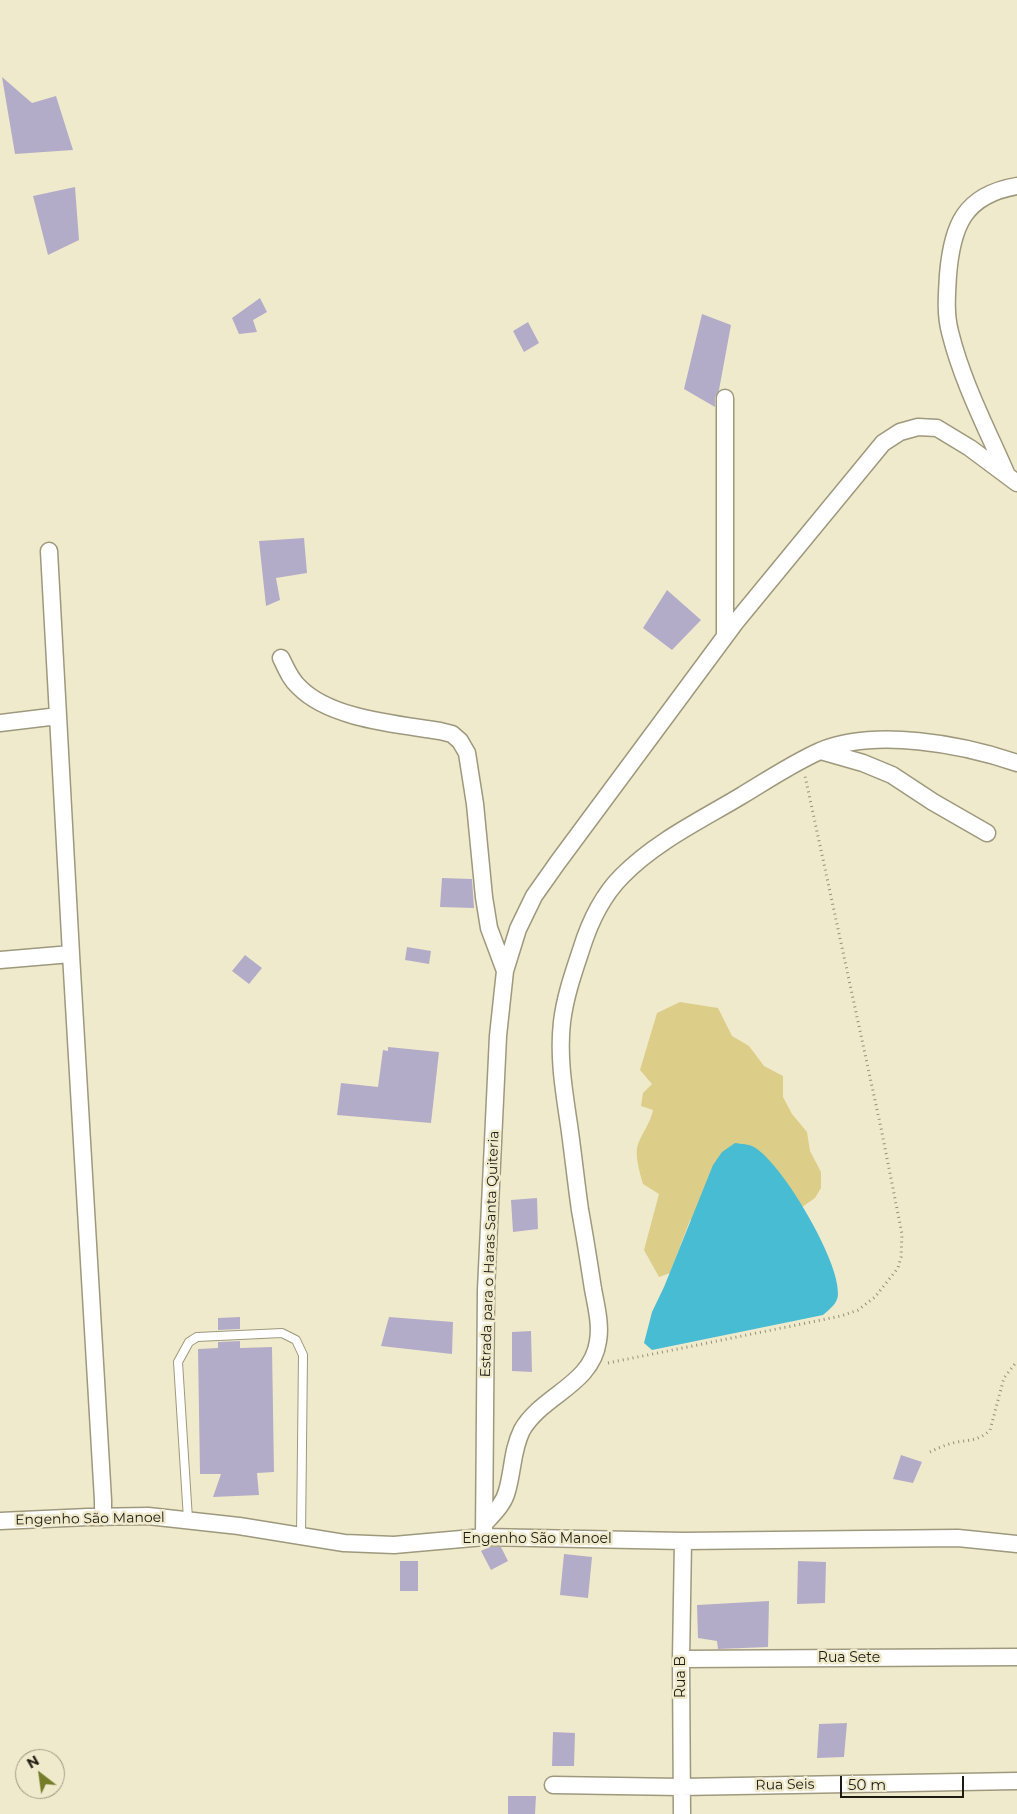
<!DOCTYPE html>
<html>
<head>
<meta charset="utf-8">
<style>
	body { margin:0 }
	#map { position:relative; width:1017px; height:1814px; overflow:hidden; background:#f0eacc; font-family:Montserrat,sans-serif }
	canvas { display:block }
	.north { position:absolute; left:15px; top:1749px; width:50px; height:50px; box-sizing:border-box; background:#f0eacc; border:1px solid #9c9781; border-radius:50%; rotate:330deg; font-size:14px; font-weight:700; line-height:20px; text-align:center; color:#1e1b11 }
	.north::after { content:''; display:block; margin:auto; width:18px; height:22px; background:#747d28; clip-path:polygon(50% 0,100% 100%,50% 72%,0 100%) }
	.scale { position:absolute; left:840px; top:1776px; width:124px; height:22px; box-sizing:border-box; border:2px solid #1e1b11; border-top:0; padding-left:6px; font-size:15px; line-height:18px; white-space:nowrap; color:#1e1b11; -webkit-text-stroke:4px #f0eacc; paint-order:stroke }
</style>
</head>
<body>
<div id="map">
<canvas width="1017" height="1814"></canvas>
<div class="north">N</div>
<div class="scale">50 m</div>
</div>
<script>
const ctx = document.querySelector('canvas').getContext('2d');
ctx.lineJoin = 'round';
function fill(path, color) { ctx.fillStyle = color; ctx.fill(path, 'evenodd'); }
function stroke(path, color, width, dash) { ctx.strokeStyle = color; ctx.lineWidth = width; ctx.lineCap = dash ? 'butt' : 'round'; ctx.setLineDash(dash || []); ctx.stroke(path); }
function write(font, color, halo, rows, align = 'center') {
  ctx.font = font + ' Montserrat,sans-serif'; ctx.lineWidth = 5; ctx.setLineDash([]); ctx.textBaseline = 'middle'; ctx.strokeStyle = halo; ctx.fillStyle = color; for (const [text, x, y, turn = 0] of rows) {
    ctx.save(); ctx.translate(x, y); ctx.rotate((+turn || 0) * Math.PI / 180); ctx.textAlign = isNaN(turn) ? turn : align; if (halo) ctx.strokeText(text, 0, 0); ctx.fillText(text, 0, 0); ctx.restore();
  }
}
fill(new Path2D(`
	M680 1002 718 1008 732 1036 749 1046 764 1066 783 1076V1097L792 1114 807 1132 810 1151 821 1172V1188L815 1198 802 1207 794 1219 690 1220 670 1273 659 1277 644 1250 659 1194 643 1184C640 1173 634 1155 638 1144 643 1131 650 1124 653 1110L641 1106 643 1093 652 1084 640 1070 657 1013Z`), '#dccd88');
fill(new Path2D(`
	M735 1143C741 1144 749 1144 754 1147 782 1163 840 1261 838 1294 838 1303 830 1309 823 1315L652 1350 644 1343 652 1312 664 1287 713 1165 722 1152Z`), '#48bcd3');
fill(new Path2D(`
	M2 77 32 103 56 96 73 150 15 154Z
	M75 187 79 240 48 255 33 196Z
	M260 298 267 312 253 320 257 332 239 334 232 318Z
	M702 314 731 325 719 390 715 398V407L684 389Z
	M528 322 539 343 524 352 513 331Z
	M304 538 307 573 276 578 280 600 266 606 259 541Z
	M667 590 701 620 672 650 643 628Z
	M442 878 472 879 474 908 440 907Z
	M407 947 431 951 429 964 405 960Z
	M245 955 262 968 249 984 232 971Z
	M388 1047 439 1052 431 1123 337 1115 341 1083 378 1087 383 1050 388 1051Z
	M537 1198 538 1229 513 1232 511 1200Z
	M240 1317V1329L218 1330V1318Z
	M389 1317 453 1322 452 1354 381 1346Z
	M531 1331 532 1372 512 1371V1332Z
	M240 1341V1348L272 1347 274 1472 257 1473 259 1495 213 1497 221 1474H200L198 1349 218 1348V1342Z
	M901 1455 922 1462 913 1483 893 1479Z
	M489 1547H501L508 1561 491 1570 481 1551Z
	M564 1554 592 1557 588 1598 560 1595Z
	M400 1561H418V1591H400Z
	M798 1561 826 1562 825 1603 797 1604Z
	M769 1601 768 1647 718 1649 717 1641 698 1638 697 1605Z
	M847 1723 844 1757 817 1758 819 1724Z
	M553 1732 575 1733 574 1766H552Z
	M508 1796H536L535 1814H508Z`), '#b3acc8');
const lane = new Path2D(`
	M188 1519 178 1362 189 1342 197 1337 282 1333 296 1340 303 1355 301 1536`);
const street = new Path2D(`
	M1006 473C986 427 962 381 950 332 945 313 947 294 948 275 952 226 964 195 1017 186
	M49 551 71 954 103 1500V1517
	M725 636V398
	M281 658C286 668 290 679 299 687 330 719 397 724 440 731L452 734 460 741 467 753 475 804 484 897 489 928 505 971
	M0 723 58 716
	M821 751 863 763 892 775 933 802 987 833
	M0 960 71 954
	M0 1521 88 1517 148 1516 239 1526 344 1543 394 1545 484 1537 683 1541 958 1538 1017 1544
	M484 1524C493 1514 504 1504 507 1491 513 1471 512 1450 522 1430 542 1395 592 1385 598 1341 601 1325 596 1305 593 1289 589 1263 585 1237 580 1210 576 1182 573 1153 569 1125 564 1091 558 1057 562 1022 565 997 573 974 581 950 589 924 602 896 622 876 655 842 701 820 741 796 766 781 793 763 820 751 875 728 962 744 1017 763
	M484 1537 486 1290 498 1036 505 971 518 929 534 896 558 862 735 623 883 443 900 432 918 427 937 428 970 448 1017 483
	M681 1659 1017 1657
	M553 1785 681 1787 1017 1781
	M682 1814 681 1659 683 1541`);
stroke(lane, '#9e987d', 10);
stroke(street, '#9e987d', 19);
stroke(new Path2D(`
	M608 1363 841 1316 858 1310 875 1297 898 1268 901 1257 902 1234 881 1128 805 776
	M930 1452C938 1448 947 1444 957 1442 970 1440 980 1440 990 1430L1004 1378 1017 1361`), '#948f7a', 3, [1, 4]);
stroke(lane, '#fff', 8);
stroke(street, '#fff', 16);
write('14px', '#1e1b11', '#f0eacc', [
	["Estrada para o Haras Santa Quiteria",490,1254,-88],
	["Engenho São Manoel",90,1519,-1],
	["Engenho São Manoel",537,1539],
	["Rua Sete",849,1658],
	["Rua B",681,1677,-90],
	["Rua Seis",785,1785,-1]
]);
</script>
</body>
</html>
